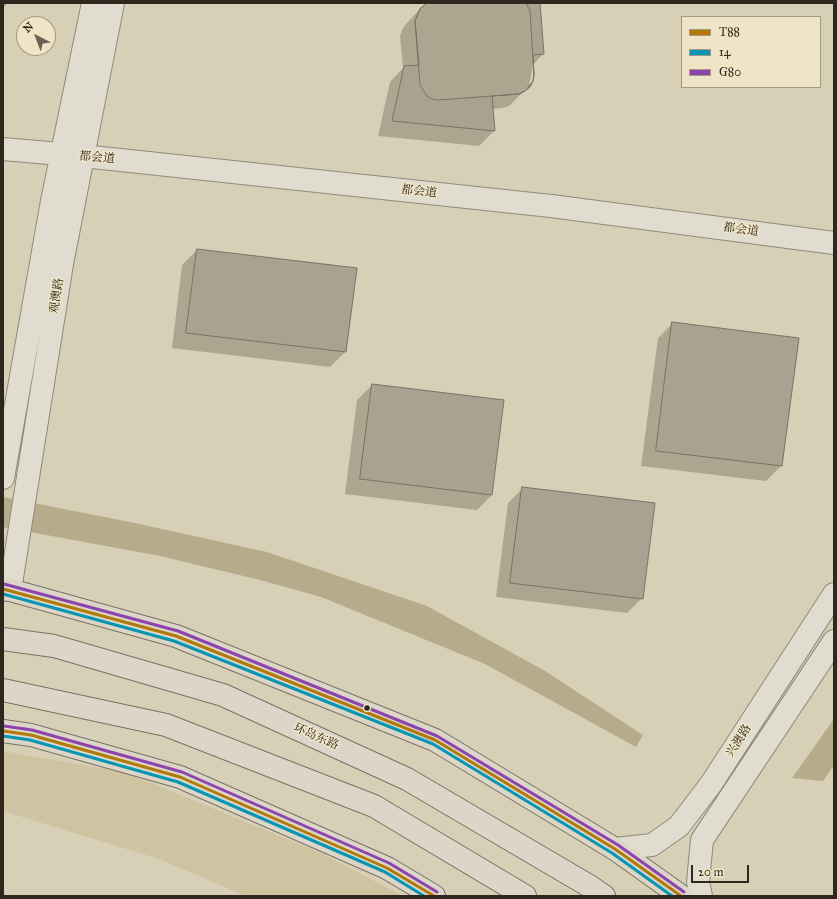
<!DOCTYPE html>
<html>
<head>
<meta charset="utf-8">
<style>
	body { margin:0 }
	#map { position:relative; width:837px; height:899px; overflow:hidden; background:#d8d0b6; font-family:"IM FELL Great Primer",serif }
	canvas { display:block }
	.frame { position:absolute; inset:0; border:4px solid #2f261d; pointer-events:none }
	.legend { position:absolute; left:681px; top:16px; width:140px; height:72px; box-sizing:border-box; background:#efe5c6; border:1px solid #a29982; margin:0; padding:5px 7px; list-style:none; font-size:12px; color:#2f261d }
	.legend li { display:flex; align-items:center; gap:8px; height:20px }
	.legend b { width:20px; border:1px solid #a29982 }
	.north { position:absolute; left:16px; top:16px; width:40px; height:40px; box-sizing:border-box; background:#efe5c6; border:1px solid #a29982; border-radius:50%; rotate:318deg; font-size:11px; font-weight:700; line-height:16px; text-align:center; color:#2f261d }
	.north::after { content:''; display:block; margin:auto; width:14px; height:18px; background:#6a6253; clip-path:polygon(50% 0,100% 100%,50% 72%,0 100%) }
	.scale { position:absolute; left:691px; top:865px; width:58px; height:18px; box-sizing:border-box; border:2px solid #2f261d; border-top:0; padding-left:5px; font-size:12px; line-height:14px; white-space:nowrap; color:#2f261d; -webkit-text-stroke:3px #efe5c6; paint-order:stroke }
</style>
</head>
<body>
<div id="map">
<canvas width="837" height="899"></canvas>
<div class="frame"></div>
<ul class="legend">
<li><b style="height:5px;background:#b1790a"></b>T88</li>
<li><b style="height:5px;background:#0795b3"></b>14</li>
<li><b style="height:5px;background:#8e44ad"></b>G80</li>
</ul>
<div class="north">N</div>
<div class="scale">20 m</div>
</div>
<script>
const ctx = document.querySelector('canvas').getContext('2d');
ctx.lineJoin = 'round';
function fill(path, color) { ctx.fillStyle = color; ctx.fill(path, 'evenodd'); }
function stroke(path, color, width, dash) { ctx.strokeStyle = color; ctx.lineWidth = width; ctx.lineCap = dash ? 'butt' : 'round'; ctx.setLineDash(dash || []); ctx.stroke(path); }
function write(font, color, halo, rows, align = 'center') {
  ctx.font = font + ' "IM FELL Great Primer","Noto Serif SC",serif'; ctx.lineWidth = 3; ctx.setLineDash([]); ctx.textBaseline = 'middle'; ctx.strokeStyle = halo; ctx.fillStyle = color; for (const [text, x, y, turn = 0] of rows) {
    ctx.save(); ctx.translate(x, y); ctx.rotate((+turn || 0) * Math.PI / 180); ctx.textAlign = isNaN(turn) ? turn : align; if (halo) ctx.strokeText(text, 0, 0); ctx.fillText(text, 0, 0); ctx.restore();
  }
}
fill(new Path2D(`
	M3 751 127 773 321 853 403 896H246L159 859 3 811Z`), '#cfc3a1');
fill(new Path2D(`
	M3 497 130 522 267 552 427 606 545 671 643 735 636 747 485 664 321 597 260 580 160 556 3 527Z
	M834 719V765L823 781 792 778Z`), '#b6ab8b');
fill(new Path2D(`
	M3 3H8L3 8Z
	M430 3H539L543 54 533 65 529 86 509 106 503 108 492 109 494 131 479 146 378 136 390 82 403 68 400 36 402 30 405 25 420 9Z
	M197 250 345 352 330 367 172 348 182 265Z
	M673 323 781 466 766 481 641 466 658 338Z
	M372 385 492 495 477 510 345 494 357 400Z
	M523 488 642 598 627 613 496 597 508 503Z`), '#0003');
const building = new Path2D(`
	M428 3H540L544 54 533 55 534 75 533 81 525 91 519 94 492 96 495 131 392 121 404 66 419 65 415 21 420 9Z
	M428 3H526L530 11 534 75 533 81 530 87 525 91 519 94 438 100 432 99 427 96 420 85 415 21 420 9Z
	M197 249 357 268 346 352 186 333Z
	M672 322 799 338 782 466 656 451Z
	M372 384 504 400 492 495 360 479Z
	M522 487 655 503 643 599 510 583Z`);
fill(building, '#a8a291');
stroke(building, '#787265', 1);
const minor = new Path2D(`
	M3 149 83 156 551 206 834 243
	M3 478 52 201 93 3
	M10 590 62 264 113 3
	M615 849 652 845 679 826 711 784 834 594
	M701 896 698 882 702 840 834 641`);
const major = new Path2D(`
	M3 589 10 590 176 636 435 740 615 849 681 896
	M3 639 54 646 223 695 407 779 591 887 604 896
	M3 690 166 725 374 806 525 896
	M3 731 31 735 180 777 387 868 434 896`);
stroke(minor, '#8f8a7a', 24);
stroke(major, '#787265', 24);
stroke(minor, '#e0dccf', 22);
stroke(major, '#dbd6c7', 22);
stroke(new Path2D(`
	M3 589 176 636 435 740 615 849 681 896
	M3 731 31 735 180 777 387 868 434 896`), '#b1790a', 3);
stroke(new Path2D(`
	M3 594 174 641 433 744 612 853 672 896
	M3 736 30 740 178 782 385 872 424 896`), '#0795b3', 3);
stroke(new Path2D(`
	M4 584 178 631 437 736 618 845 684 892
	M4 726 32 730 182 772 389 863 437 892`), '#8e44ad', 3);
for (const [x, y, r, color] of [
	[367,708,3.5,"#2f261d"]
]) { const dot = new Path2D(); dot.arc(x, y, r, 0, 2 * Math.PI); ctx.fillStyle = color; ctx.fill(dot); stroke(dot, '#efe5c6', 1.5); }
write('12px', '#2f261d', '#efe5c6', [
	["都会道",97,158,5],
	["都会道",419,192,6],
	["都会道",741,230,7],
	["观澳路",57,296,-81],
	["环岛东路",316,737,24],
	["兴澳路",739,741,-57]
]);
</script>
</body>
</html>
